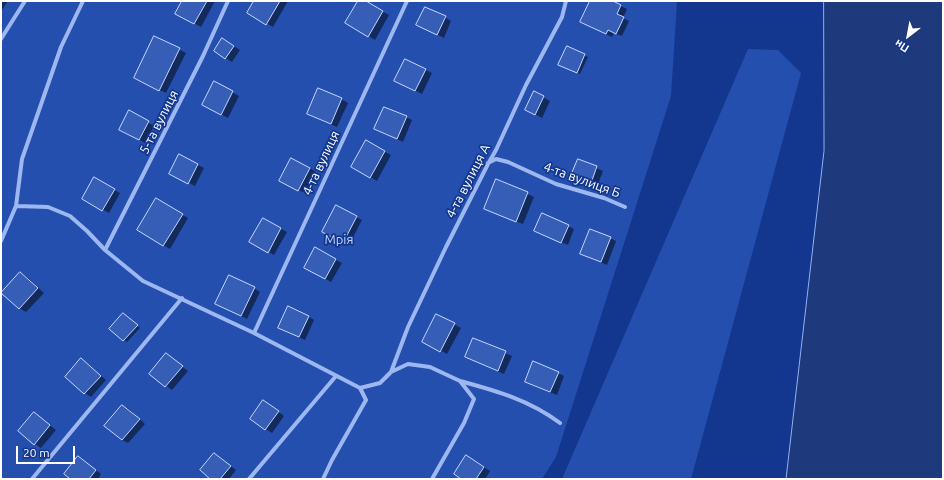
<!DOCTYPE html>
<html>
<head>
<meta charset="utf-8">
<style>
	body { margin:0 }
	#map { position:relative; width:944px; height:480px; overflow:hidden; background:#13378f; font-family:Ubuntu,sans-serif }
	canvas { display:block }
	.frame { position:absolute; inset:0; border:2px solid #fff; pointer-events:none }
	.north { position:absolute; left:888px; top:16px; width:40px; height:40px; -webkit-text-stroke:3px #13378f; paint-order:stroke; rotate:212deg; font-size:11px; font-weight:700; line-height:16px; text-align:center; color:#fff }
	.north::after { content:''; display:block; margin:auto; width:14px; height:18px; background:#fff; clip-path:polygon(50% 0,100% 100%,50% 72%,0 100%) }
	.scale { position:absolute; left:16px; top:446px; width:59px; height:18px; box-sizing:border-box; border:2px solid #fff; border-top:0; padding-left:5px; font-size:12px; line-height:14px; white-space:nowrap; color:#fff; -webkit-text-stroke:3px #13378f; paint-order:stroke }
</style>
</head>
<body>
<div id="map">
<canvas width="944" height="480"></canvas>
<div class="frame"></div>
<div class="north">Пн</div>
<div class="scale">20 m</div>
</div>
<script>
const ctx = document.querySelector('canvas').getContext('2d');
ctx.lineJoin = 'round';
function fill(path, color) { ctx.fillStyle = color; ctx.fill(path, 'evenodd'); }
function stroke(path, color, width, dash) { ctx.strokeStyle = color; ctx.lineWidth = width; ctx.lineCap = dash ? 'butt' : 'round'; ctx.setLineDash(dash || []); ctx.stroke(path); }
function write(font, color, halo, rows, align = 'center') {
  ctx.font = font + ' Ubuntu,sans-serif'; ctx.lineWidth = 3.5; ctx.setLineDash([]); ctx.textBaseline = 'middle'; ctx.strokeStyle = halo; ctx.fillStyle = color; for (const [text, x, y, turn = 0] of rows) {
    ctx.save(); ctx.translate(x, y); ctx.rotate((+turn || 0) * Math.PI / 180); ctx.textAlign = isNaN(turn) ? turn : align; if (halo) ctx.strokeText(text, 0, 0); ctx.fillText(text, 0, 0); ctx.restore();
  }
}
fill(new Path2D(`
	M1 1H677L671 96 556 457 542 479H1Z
	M748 49 778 50 801 73 691 479H562Z`), '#254fae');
const water = new Path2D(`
	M824 1H943V479H786L824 151Z`);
fill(water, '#1e3a7c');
stroke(water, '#8fb0f5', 1);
fill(new Path2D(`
	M1 1H8L2 10 1 9Z
	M183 1H215L201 27 176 13Z
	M255 1H288L273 27 248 13Z
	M359 1H364L389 15 375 40 346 23Z
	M591 1H611L627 9 623 18 629 21 622 36 614 33 612 37 587 25Z
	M445 17 451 21 444 38 424 28Z
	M155 37 186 53 166 93 141 81Z
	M229 43 240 50 232 62 215 51Z
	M567 47 588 57 580 74 562 66Z
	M426 70 432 73 422 94 402 84Z
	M232 92 239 96 228 118 209 108Z
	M535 93 550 101 542 118 533 113Z
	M341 99 348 103 337 127 308 114Z
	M130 112 154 126 145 143 120 129Z
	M406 117 412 120 403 142 376 129Z
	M366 142 391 155 377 181 353 167Z
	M180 156 204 168 195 186 177 177Z
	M578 160 603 171 596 189 571 178Z
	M310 168 316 172 305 193 286 184Z
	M94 179 120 193 109 213 83 199Z
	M497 180 534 197 523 224 492 212Z
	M156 199 188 218 170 249 138 230Z
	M356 217 362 220 349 245 330 235Z
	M263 219 287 232 274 255 251 242Z
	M568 226 574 229 568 245 535 231Z
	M610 238 616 241 607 265 581 254Z
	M315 249 342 263 331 282 305 267Z
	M21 273 27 277 44 293 26 312 19 308Z
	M254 288 260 292 247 319 223 307Z
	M437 315 461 328 447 354 423 341Z
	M126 316 140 328 127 342 110 329Z
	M308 316 314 320 305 340 286 331Z
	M474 339 512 356 504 374 466 357Z
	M166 354 188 371 172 390 150 374Z
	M81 360 87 363 106 380 91 397 85 393Z
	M558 373 564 376 557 395 532 385Z
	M270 405 284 416 272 433 251 419Z
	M123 406 129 409 145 424 128 443 122 440Z
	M34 413 56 430 41 448 35 444Z
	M215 454 236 470 229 479H212Z
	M466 456 490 471 485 479H463Z
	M84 461 101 474 98 479H71Z`), '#0007');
const building = new Path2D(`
	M182 1H207L194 24 175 14Z
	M254 1H280L266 25 247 13Z
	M358 1H366L383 11 368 37 345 23Z
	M590 1H613L621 5 617 14 624 17 616 34 608 30 606 34 580 22Z
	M425 7 446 16 437 35 416 25Z
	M154 36 180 48 159 91 134 78Z
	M222 38 234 46 225 59 214 51Z
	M567 46 585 54 577 73 558 65Z
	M405 59 426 69 415 91 394 81Z
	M214 81 233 91 221 115 202 105Z
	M318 88 342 98 331 124 307 114Z
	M534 91 544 96 535 115 525 110Z
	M384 107 407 116 397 139 374 129Z
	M129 110 149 121 139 140 119 130Z
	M366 140 385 151 370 178 351 167Z
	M179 154 198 164 188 184 169 174Z
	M291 158 310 168 298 191 279 181Z
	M578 159 597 166 590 186 570 178Z
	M94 177 115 189 102 211 82 199Z
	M496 179 528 192 516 222 484 209Z
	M156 198 183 214 163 246 137 230Z
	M336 205 357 216 343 243 322 232Z
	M542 213 569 225 561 243 534 231Z
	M263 218 281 228 268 253 249 242Z
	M590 229 611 237 601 262 580 254Z
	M315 247 336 259 325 279 304 268Z
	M20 272 38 288 19 309 1 293Z
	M229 275 255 287 241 316 215 304Z
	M288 306 309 316 299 337 278 328Z
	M123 313 138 325 123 341 109 329Z
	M436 314 455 323 440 352 422 342Z
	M473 338 506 351 498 371 465 357Z
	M166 353 183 366 165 387 149 374Z
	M81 358 101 376 84 394 65 377Z
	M533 361 559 372 550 392 525 382Z
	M263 400 279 411 265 430 250 419Z
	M122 405 140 419 122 440 104 426Z
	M34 412 50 425 34 445 18 431Z
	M214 453 231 466 220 479H210L200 470Z
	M466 455 484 467 476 479H461L454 474Z
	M78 456 96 470 89 479H70L64 474Z`);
fill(building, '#365eb6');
stroke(building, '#c4d6fc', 1);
stroke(new Path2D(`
	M1 39 25 1
	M488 163 496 159 508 162 556 184 604 198 625 207
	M16 206 48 207 70 216 87 231 105 250 143 281 254 333 360 388 380 383 391 372 408 364 430 367 460 381 474 399 464 423 432 479
	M1 241 16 206 22 159 61 47 83 1
	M105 250 203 56 228 1
	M254 333 407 1
	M391 372 408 327 446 247 488 164 496 150 526 85 562 17 566 1
	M460 381C497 391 529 400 560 423
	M32 479 182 298
	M249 479 336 376
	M323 479 332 460 366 400 360 388`), '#9db7f1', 4);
write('13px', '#fff', '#13378f', [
	["5-та вулиця",159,122,-63],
	["4-та вулиця",321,163,-65],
	["4-та вулиця Б",582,180,20],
	["4-та вулиця А",468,181,-63]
]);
write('13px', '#c4d6fc', '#13378f', [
	["Мрія",339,240]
]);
</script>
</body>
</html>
